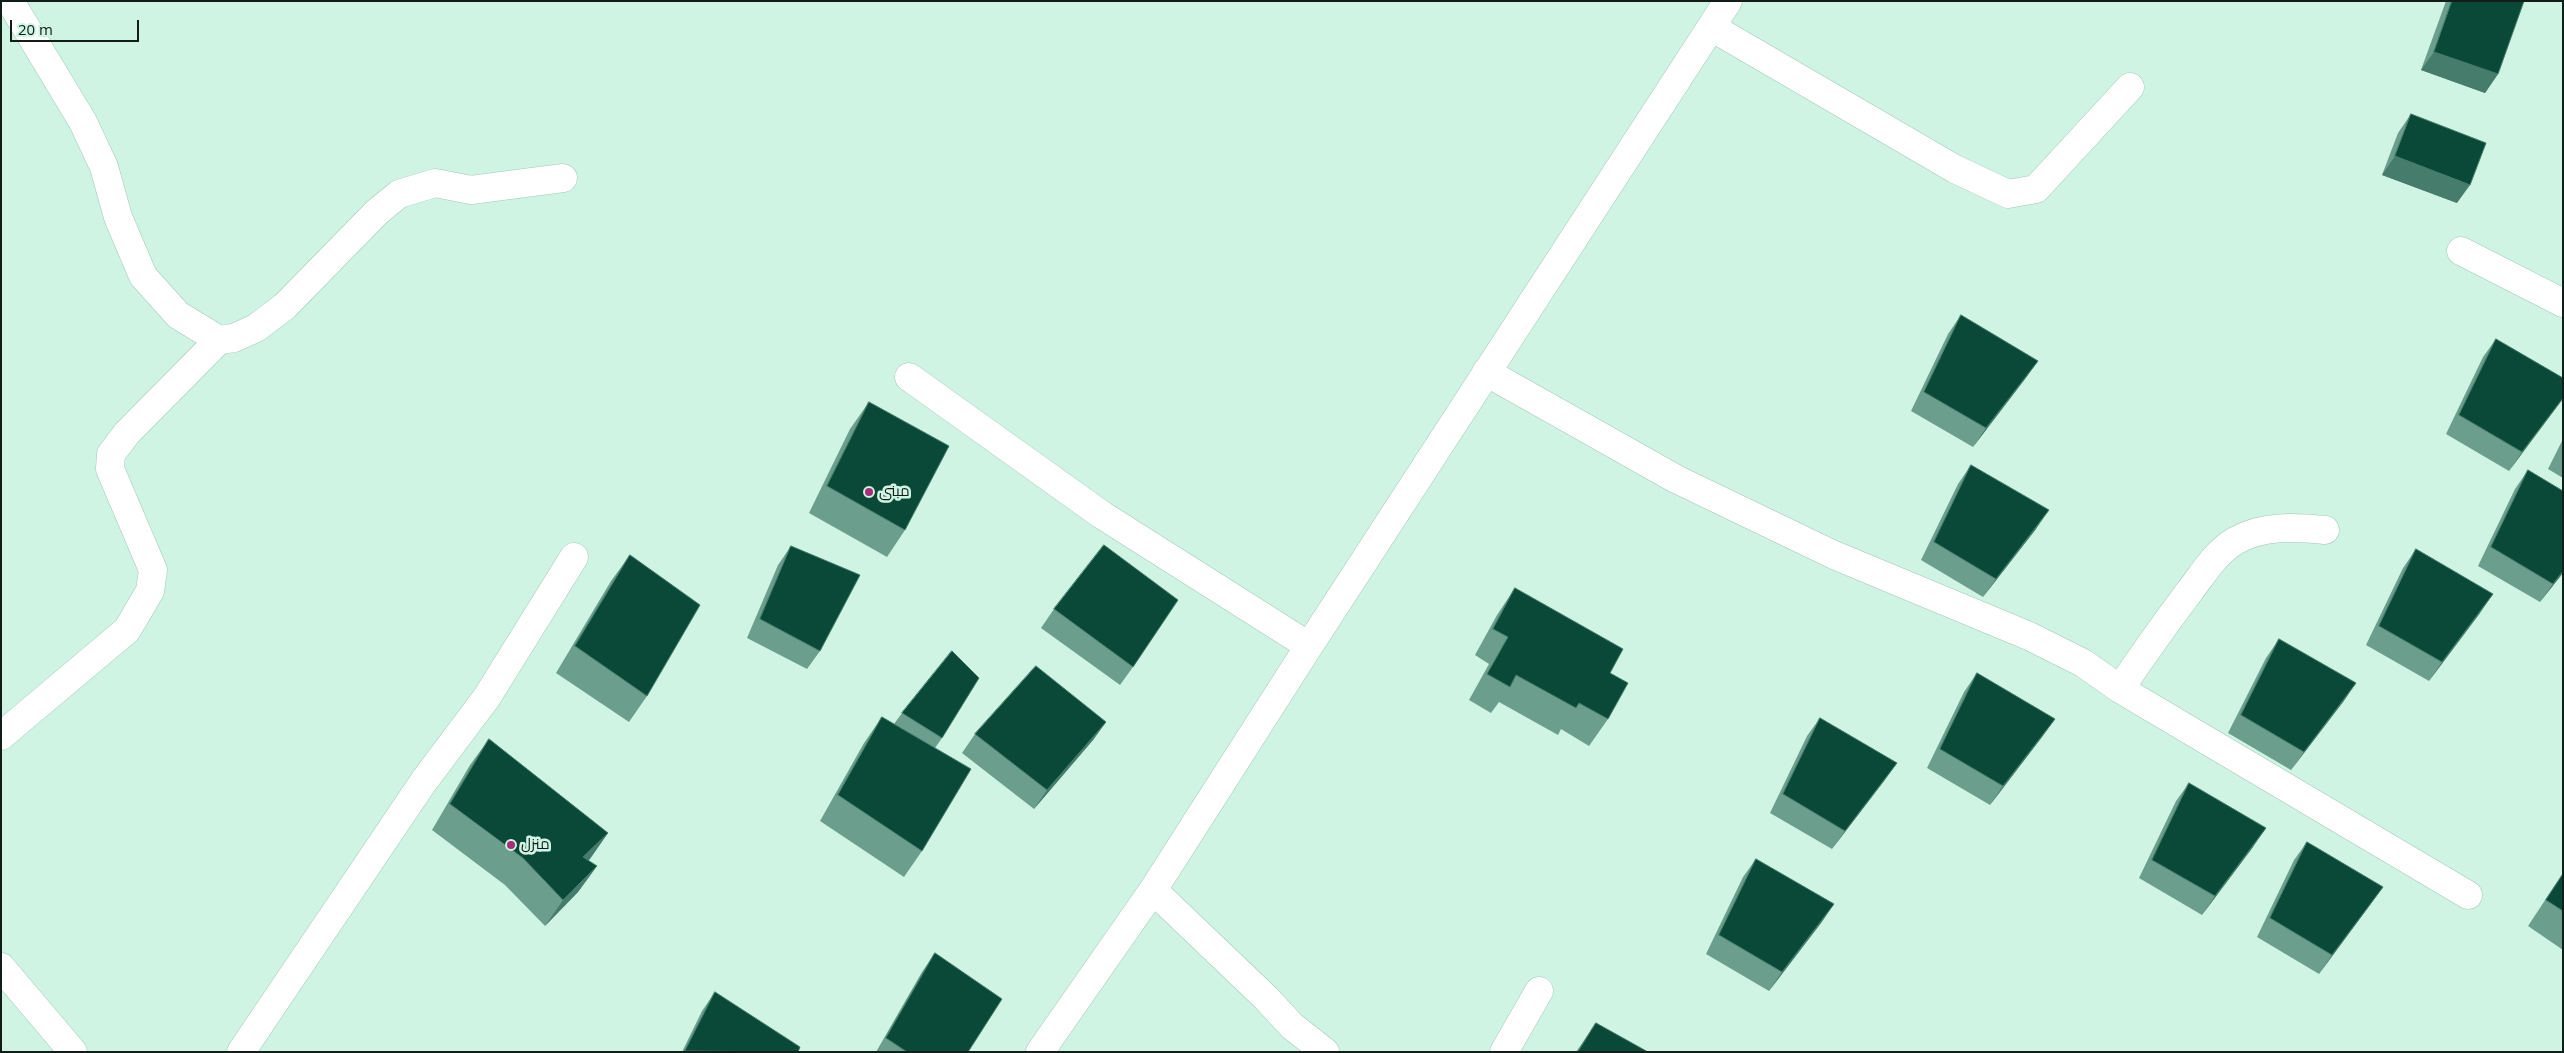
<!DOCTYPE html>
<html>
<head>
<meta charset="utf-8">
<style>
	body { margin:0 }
	#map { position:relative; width:2564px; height:1053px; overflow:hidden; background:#cff4e4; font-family:"Open Sans",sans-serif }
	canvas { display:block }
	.frame { position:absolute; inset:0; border:2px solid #101d18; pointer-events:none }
	.scale { position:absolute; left:10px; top:20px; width:129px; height:22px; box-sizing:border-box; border:2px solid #101d18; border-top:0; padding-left:6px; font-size:15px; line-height:18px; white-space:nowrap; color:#101d18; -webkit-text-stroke:4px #cff4e4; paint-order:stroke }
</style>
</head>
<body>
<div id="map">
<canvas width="2564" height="1053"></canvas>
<div class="frame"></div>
<div class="scale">20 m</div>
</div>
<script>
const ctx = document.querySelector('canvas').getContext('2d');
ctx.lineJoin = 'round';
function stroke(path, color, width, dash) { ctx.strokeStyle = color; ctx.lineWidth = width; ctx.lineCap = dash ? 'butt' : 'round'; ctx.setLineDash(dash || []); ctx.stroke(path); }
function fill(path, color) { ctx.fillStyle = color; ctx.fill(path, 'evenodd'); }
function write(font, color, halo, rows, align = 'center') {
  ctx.font = font + ' "Open Sans",Cairo,sans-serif'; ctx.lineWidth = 5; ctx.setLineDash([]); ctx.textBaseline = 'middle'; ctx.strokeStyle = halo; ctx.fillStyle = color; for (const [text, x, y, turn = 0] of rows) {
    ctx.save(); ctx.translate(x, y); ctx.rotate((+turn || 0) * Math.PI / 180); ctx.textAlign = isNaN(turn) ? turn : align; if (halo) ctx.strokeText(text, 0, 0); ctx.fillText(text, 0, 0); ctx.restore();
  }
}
const minor = new Path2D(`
	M10 1 83 122 104 167 118 217 143 276 178 315 219 340
	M1711 27 1955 169 2008 194 2036 189 2130 87
	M2461 251 2563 303
	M1486 372 1676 479 1834 555 2029 636 2083 663 2120 689 2468 895
	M909 377 1102 515 1309 646
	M2120 689C2142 656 2165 624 2189 592 2203 574 2215 553 2235 541 2263 525 2294 527 2325 530
	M1 736 127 630 150 591 153 570 110 469 111 454 127 433 219 340 234 338 256 328 285 306 377 212 399 194 435 183 471 190 563 178
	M1153 890 1266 998 1292 1026 1325 1052
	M1 967 73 1052
	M241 1052 424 781 487 697 574 557
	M1040 1052 1153 890 1309 646 1728 1
	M1504 1052 1539 991`);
stroke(minor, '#a3c7b8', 29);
stroke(minor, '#fff', 28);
fill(new Path2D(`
	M2446 1H2524L2498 74 2485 93 2421 70Z
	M2411 114 2457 203 2382 175 2398 133Z
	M1961 315 2038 361 2025 379 1973 447 1911 411 1948 334Z
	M2496 339 2563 378V399L2509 471 2446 434 2483 357Z
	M869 402 905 530 887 557 809 513 850 429Z
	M2563 439V478L2548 469Z
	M1971 465 2036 529 1983 597 1921 560 1958 484Z
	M2528 470 2563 491V573L2540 602 2478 566 2515 489Z
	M791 546 820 651 807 669 747 638 778 565Z
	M2416 549 2480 613 2429 681 2366 645 2403 568Z
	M630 555 647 696 629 722 556 673 611 581Z
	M1515 588 1610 673 1608 719 1589 746 1561 729 1558 735 1499 702 1491 713 1469 700 1489 664 1475 655 1497 615Z
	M1054 609 1133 667 1120 685 1041 628Z
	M2279 639 2356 683 2343 702 2291 770 2228 733 2266 658Z
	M1977 673 2055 719 2042 737 1990 805 1927 768 1964 692Z
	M902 713 942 738 935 748 922 851 904 877 820 821 864 743 882 717 894 724Z
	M1820 718 1897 763 1884 781 1832 849 1770 813 1807 736Z
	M1106 722 1093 740 1034 809 962 753 975 734Z
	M489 739 608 833 588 861 597 866 578 892 545 926 505 885 432 830 470 765Z
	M2189 783 2253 847 2202 915 2139 878 2176 801Z
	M2307 842 2383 887 2370 905 2319 974 2257 937 2294 860Z
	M1756 859 1834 904 1821 923 1769 991 1706 954 1743 877Z
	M2563 873V950L2528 926Z
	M935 953 968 1052H876L922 972Z
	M715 992 798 1052H682L702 1011Z
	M1596 1023 1648 1052H1576Z`), '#6c9e8e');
fill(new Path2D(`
	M2434 52 2498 74 2485 93 2421 70Z
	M2395 156 2470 185 2457 203 2382 175Z
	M2038 361 2025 379 1973 447 1986 428Z
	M2563 398 2560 402 2509 471 2522 452Z
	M2049 510 2036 529 1983 597 1996 579Z
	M2563 571V573L2540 602 2553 584Z
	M2493 594 2480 613 2429 681 2442 662Z
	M2356 683 2343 702 2291 770 2304 752Z
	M2055 719 2042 737 1990 805 2003 786Z
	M1106 722 1093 740 1034 809 1047 790Z
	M1897 763 1884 781 1832 849 1845 831Z
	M2266 828 2253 847 2202 915 2215 896Z
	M608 833 590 859 564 884 583 857Z
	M597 866 578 892 545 926 563 900Z
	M2383 887 2370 905 2319 974 2332 955Z
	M1834 904 1821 923 1769 991 1782 972Z`), '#457c6b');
const building = new Path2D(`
	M2452 1H2524L2498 74 2434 52Z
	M2411 114 2486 143 2470 185 2395 156Z
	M1961 315 2038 361 1986 428 1924 392Z
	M2496 339 2563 378V398L2522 452 2459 415Z
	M869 402 949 446 905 530 827 486Z
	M1971 465 2049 510 1996 579 1934 542Z
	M2528 470 2563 491V571L2553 584 2491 547Z
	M1104 545 1178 600 1133 667 1054 609Z
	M791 546 860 575 820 651 760 619Z
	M2416 549 2493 594 2442 662 2379 626Z
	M630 555 700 605 647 696 575 646Z
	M1515 588 1623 649 1610 673 1628 683 1608 719 1579 703 1576 708 1516 675 1510 687 1487 674 1508 637 1493 629Z
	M2279 639 2356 683 2304 752 2241 715Z
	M952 651 979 678 942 738 902 713Z
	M1036 666 1106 722 1047 790 975 734Z
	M1977 673 2055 719 2003 786 1940 749Z
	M882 717 971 769 922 851 838 795Z
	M1820 718 1897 763 1845 831 1783 794Z
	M489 739 608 833 583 857 597 866 563 900 523 858 450 804Z
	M2189 783 2266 828 2215 896 2152 860Z
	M2307 842 2383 887 2332 955 2270 918Z
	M1756 859 1834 904 1782 972 1719 935Z
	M2563 874V911L2546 900Z
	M935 953 1002 999 968 1052H907L886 1038Z
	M715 992 800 1047 798 1052 685 1051Z
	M1596 1023 1648 1052H1578Z`);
fill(building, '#0a4937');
stroke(building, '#457c6b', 1);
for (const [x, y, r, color] of [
	[869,492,5,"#ab2b79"],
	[511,845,5,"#ab2b79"]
]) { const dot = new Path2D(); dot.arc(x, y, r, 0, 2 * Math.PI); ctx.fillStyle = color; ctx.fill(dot); stroke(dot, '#cff4e4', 2); }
write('15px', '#101d18', '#cff4e4', [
	["مبنى",879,492],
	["منزل",521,845]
], 'left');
</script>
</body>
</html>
